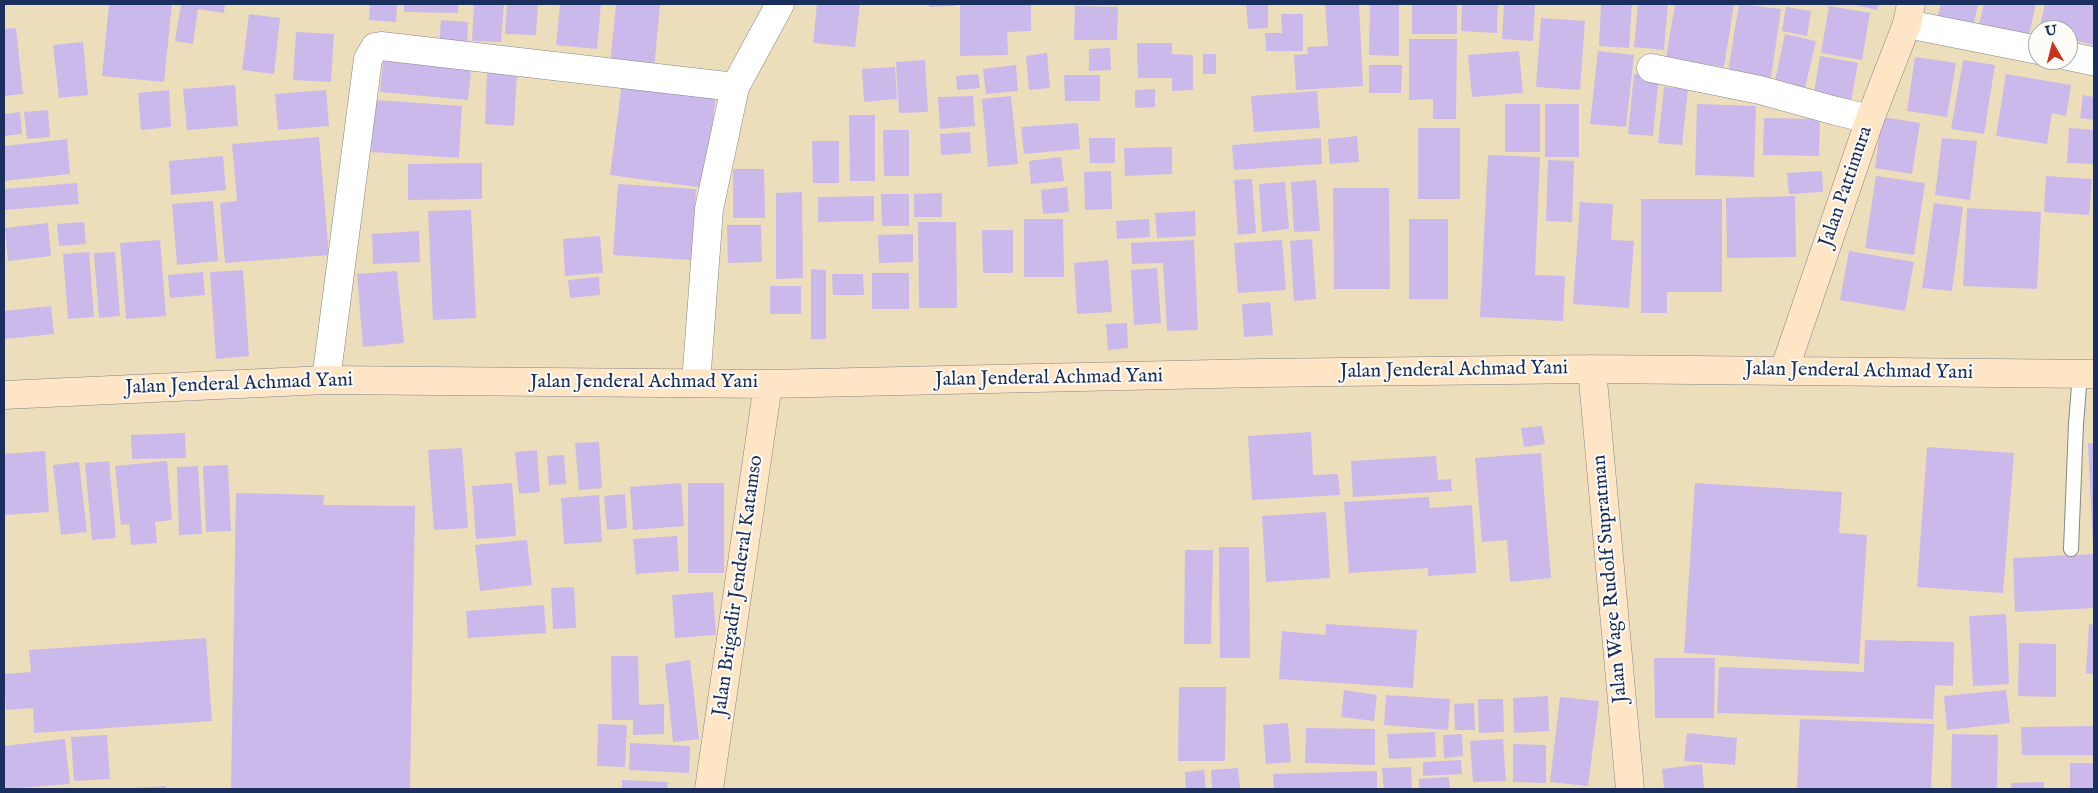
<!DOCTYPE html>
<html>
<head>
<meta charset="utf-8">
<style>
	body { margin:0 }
	#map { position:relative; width:2098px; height:793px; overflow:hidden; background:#ecdeba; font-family:"IM FELL English",serif }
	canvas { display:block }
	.frame { position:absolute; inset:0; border:5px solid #1b2f5e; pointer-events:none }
	.north { position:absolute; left:2028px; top:20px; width:50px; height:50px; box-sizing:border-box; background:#fdfcf7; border:1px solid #a3aaba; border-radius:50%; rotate:352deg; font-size:14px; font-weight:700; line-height:20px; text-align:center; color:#1b2f5e }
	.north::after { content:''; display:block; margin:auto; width:18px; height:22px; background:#c8321e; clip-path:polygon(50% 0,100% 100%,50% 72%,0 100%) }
</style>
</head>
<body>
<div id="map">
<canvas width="2098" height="793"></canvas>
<div class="frame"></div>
<div class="north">U</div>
</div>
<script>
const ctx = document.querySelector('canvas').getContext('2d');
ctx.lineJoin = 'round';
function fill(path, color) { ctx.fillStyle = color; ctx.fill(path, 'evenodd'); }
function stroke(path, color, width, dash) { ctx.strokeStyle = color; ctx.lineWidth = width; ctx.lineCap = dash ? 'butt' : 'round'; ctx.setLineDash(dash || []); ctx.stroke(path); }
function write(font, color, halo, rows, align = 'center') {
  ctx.font = font + ' "IM FELL English",serif'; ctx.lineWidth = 4; ctx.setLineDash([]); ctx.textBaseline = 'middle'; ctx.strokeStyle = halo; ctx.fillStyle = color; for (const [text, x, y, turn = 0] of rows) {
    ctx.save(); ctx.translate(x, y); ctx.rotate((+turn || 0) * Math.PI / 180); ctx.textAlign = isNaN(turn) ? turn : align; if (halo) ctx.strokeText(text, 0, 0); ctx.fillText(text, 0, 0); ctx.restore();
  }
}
fill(new Path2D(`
	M109 4H172L164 82 102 76Z
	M181 4H225L224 13 198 9 193 44 175 41Z
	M370 4H397L396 22 369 20Z
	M404 4H458V13L404 12Z
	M474 4H504L501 42 472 41Z
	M507 4H538L536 35 505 34Z
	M560 4H601L597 49 556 45Z
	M616 4 660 5 654 69 610 65Z
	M817 4H860L855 47 813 43Z
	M929 4H955V6L929 7Z
	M960 4H1031V31L1007 32 1008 55 960 56Z
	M1246 4H1268V28L1248 29Z
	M1325 4H1359L1363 86 1296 90 1294 55 1308 54 1307 47 1328 46Z
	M1370 4H1399V56L1369 55Z
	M1412 4H1457V34H1412Z
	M1462 4H1498L1497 33 1461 31Z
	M1504 4H1535L1533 41 1502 39Z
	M1601 4H1632L1629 48 1599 46Z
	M1638 4H1668L1664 50 1634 47Z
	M1675 4H1734L1724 67 1666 58Z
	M1739 4 1781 9 1771 78 1728 72Z
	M1851 4H1879L1877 10Z
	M1941 4H1978L1972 31 1936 23Z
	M1984 4H2036L2029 35 1979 24Z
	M2045 4H2094V45L2068 39V30H2039Z
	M1075 6 1118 7 1117 40H1074Z
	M1829 6 1870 13 1862 60 1821 53Z
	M1786 7 1811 11 1807 36 1782 31Z
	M249 14 280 18 274 74 242 70Z
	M1281 14H1303V51H1266L1265 33H1282Z
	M1541 18 1585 21 1580 90 1536 87Z
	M441 20 468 22 467 49 439 47Z
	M16 28 23 94 4 96V29Z
	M296 32 334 34 331 82 293 80Z
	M1785 34 1816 41 1804 92 1774 85Z
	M1409 39H1457L1456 119H1433V99L1409 100Z
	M83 42 88 95 59 98 53 45Z
	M1137 43H1172V54L1193 55V90L1172 91V78H1138Z
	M1110 48 1111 70 1089 71V49Z
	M1519 51 1523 93 1472 97 1468 55Z
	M1598 51 1634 55 1626 127 1590 124Z
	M384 53 472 61 468 100 380 92Z
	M1047 53 1050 88 1029 90 1026 56Z
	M1203 54H1216V74H1203Z
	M1820 56 1858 63 1850 106 1813 99Z
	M1915 57 1956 63 1947 117 1907 111Z
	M925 60 928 112 899 113 896 62Z
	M1963 60 1995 65 1984 134 1951 129Z
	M1016 65 1018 91 986 94 983 69Z
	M1369 65H1402L1401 93H1369Z
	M895 67 897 99 864 102 862 69Z
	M487 70 517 72 514 126 485 124Z
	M978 74 980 88 957 90 956 76Z
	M1634 74 1659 76 1653 136 1628 134Z
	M2006 74 2071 85 2066 116 2052 113 2047 144 1996 136Z
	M1064 75H1100V101H1065Z
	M622 83 716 95 705 188 610 175Z
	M235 85 238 126 187 130 183 89Z
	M1664 87 1688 89 1682 145 1658 143Z
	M1155 89V107L1135 108V90Z
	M169 90 171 127 141 130 138 93Z
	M326 90 329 126 278 130 275 94Z
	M1317 91 1320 128 1254 132 1251 96Z
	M2083 95 2094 97V120L2080 118Z
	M973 96 975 126 940 129 938 97Z
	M1011 96 1018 164 988 167 982 99Z
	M375 100 462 106 459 158 371 152Z
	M1505 104H1540V152H1505Z
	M1545 104H1579V157H1545Z
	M1697 104 1756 106 1754 177 1695 175Z
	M48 110 50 137 27 139 24 112Z
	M20 112 22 134 4 136V114Z
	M849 115H875V181H850Z
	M1882 117 1920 123 1912 174 1875 168Z
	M1764 118 1820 119 1819 156 1763 155Z
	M1078 123 1080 149 1024 154 1021 127Z
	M1418 128H1460V199H1418Z
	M2069 128 2094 130V164L2067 163Z
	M883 130H909V176H884Z
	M970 132 971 153 941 155 940 134Z
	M1357 136 1359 162 1330 164 1328 139Z
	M319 137 329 255 225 263 220 203 237 201 232 144Z
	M1089 138H1115V163H1090Z
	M1321 138 1322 164 1234 170 1232 145Z
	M1942 138 1977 141 1970 200 1935 195Z
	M67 139 70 174 4 181V146Z
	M812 141H839V183H813Z
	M1172 147V174L1125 176 1124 148Z
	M1488 155 1540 157 1535 275 1565 276 1563 321 1480 317Z
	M223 156 226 190 171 195 169 161Z
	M1061 157 1064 181 1031 184 1029 161Z
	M1548 160 1574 161 1572 222 1546 221Z
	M482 163V199L408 200V164Z
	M733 169H764L765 218H733Z
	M1111 171 1112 209 1085 210 1084 172Z
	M1822 171 1823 192 1789 194 1787 173Z
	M1876 176 1925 183 1914 255 1865 248Z
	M2046 176 2092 179 2089 215 2044 212Z
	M1252 179 1256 233 1238 235 1234 180Z
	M1316 180 1320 231 1294 232 1291 182Z
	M1285 182 1289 229 1262 232 1259 184Z
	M77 183 79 204 4 210V189Z
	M618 184 696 189 692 260 613 255Z
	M1067 187 1069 212 1043 214 1041 190Z
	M1333 188H1389L1390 289H1334Z
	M802 192 803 278 776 279V193Z
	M942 193V217H914V194Z
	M881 194H909V226H882Z
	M874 196V221L818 222V197Z
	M1795 196 1796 257 1727 258 1726 198Z
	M1641 199H1722V292H1667V313H1641Z
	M213 201 218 261 177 265 172 204Z
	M1580 202 1613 204 1611 240 1634 241 1629 308 1573 304Z
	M1934 203 1963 207 1952 291 1922 288Z
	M1967 208 2041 212 2037 289 1963 286Z
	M471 210 476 318 433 320 428 211Z
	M1195 211 1196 236 1157 238 1155 213Z
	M1024 219H1063L1064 277H1024Z
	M1149 219 1150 237 1117 239 1116 221Z
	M1409 219H1448V299H1409Z
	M84 222 86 244 59 246 57 224Z
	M918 222H956L957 308H919Z
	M48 223 51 256 8 261 5 228Z
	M727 225H761L762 262 728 263Z
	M982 230H1013V273H983Z
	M419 231 420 262 373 264 372 234Z
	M913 234V262L879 263 878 235Z
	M600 236 603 273 565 276 563 239Z
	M1312 239 1316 299 1294 301 1290 241Z
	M160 240 166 316 126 319 120 243Z
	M1194 240 1198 330 1167 331 1163 263 1132 264 1131 243Z
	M1282 240 1286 290 1238 293 1234 243Z
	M1849 251 1914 262 1905 311 1840 300Z
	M89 252 94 317 68 319 63 254Z
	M115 252 120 316 99 318 94 253Z
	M1108 260 1112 312 1077 314 1074 263Z
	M1157 268 1161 323 1134 325 1131 270Z
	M811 269 826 270V339H811Z
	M243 270 249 356 216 359 210 272Z
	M397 271 404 343 363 347 357 274Z
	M203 272 205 295 170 298 168 275Z
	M872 273H909V309H872Z
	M832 274H863L864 295H833Z
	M599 277 600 295 570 298 568 280Z
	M770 286H801V314H770Z
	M1270 302 1273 335 1244 337 1242 304Z
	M51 306 54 334 4 339V311Z
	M1127 323 1128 348 1108 350 1106 324Z
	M1542 426 1545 444 1524 447 1521 428Z
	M1311 432 1313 475 1338 474 1340 495 1252 500 1248 436Z
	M185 433 186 458 132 459 131 435Z
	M599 442 602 488 579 490 575 443Z
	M2088 443H2094V548H2093Z
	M1927 447 2014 453 2003 593 1917 587Z
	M462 448 468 528 434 530 428 450Z
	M537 450 540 492 519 494 515 452Z
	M45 451 49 512 4 515V454Z
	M1541 453 1551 578 1510 582 1507 540 1482 542 1475 458Z
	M564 455 566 484 549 485 547 456Z
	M1436 456 1438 480 1451 479 1452 491 1353 497 1351 461Z
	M109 461 116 538 92 540 85 463Z
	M167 461 172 520 155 522 157 543 131 545 129 524 121 525 115 466Z
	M79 462 87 532 61 535 53 465Z
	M228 465 231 531 206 532 203 466Z
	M198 466 202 534 179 535 177 467Z
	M512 483 516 536 476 539 472 486Z
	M681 483 684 526 633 530 630 487Z
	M688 483H724V573H688Z
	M1695 483 1842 492 1839 533 1867 535 1859 664 1684 653Z
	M236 493 324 495 323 505 415 506 410 789H231Z
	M625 494 627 528 607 530 604 496Z
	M599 495 602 542 564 544 561 498Z
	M1429 497 1430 508 1472 505 1476 573 1428 576V568L1349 573 1344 502Z
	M1326 512 1330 578 1266 582 1262 516Z
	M677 536 679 571 636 574 633 539Z
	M527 540 532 585 480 591 475 545Z
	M1219 547H1249L1250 658H1220Z
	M1185 550H1213L1211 644H1184Z
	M2094 554V608L2015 612 2013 558Z
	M574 587 576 628 553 629 551 588Z
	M713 592 716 635 675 638 672 595Z
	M544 605 546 633 468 638 466 611Z
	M2006 614 2009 684 1973 686 1969 616Z
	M1326 624 1417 630 1413 688 1279 679 1282 631 1325 635Z
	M2089 624 2094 625V674L2086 673Z
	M206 638 212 721 34 733 33 708 6 710 4 674 31 672 29 650Z
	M1865 640 1954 642 1953 686 1935 685 1933 719 1717 713 1719 667 1864 672Z
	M2019 643 2056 644V697L2018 696Z
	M611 656H638L639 705 664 704V734L633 735V720H612Z
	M1654 658H1715L1714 718H1655Z
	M690 660 699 739 673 742 665 664Z
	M1179 687H1226L1225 761H1178Z
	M1344 690 1377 695 1374 721 1341 717Z
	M2006 690 2010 723 1947 730 1944 696Z
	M1386 695 1450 699 1448 730 1384 725Z
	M1548 696 1549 731 1514 733 1513 698Z
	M1560 697 1599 701 1588 786 1550 782Z
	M1478 699H1503L1504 732 1479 733Z
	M1474 703 1475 730H1455L1454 704Z
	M1800 719 1934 724 1931 789H1797Z
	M1288 723 1291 762 1266 764 1263 725Z
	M598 724 627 725 625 767 597 766Z
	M2094 726V755H2022L2021 727Z
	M1306 728 1375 729V765L1305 763Z
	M1435 732 1436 757 1389 759 1387 734Z
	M1687 733 1737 738 1735 765 1684 761Z
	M1462 734 1463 756 1444 758 1443 735Z
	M1952 734 1998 735 1997 789H1951Z
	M107 735 110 779 74 781 71 737Z
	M65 739 70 784 4 789V746Z
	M1503 739 1506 781 1473 782 1470 741Z
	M630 743 690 746 689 773 629 770Z
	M1513 744 1546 745V783L1513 782Z
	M1461 760 1462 774 1423 776V762Z
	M2070 763H2094V789H2070Z
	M1702 764 1704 789H1664L1662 769Z
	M1411 767 1412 789H1384L1382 768Z
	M1238 768 1240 789H1212L1211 770Z
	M1204 770 1206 789H1186L1185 772Z
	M1377 771V789H1274L1273 774Z
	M1449 777 1450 789H1419V779Z
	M622 780 668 782 667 789H622Z
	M2044 782V789H2011V783Z
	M166 786V789H134V788Z`), '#cbb9eb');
const lane = new Path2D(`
	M2071 549 2076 424 2080 374`);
const street = new Path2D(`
	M1907 24 2038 50
	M2068 56 2092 61
	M1651 68 1760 90 1836 111 1870 119
	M326 380 368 59 375 47 381 46 735 87
	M696 383 709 209 735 87 780 4`);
const secondary = new Path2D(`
	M1592 369 1630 789
	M1784 371 1870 119 1907 24 1911 4
	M4 395 326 380 768 384 1259 373 1592 369 2094 374
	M709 789 768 384`);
stroke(lane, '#84868c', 16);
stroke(street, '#84868c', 29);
stroke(secondary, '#84868c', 29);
stroke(lane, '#fff', 14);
stroke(street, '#fff', 28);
stroke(secondary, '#fde5c5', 28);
write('20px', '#1b2f5e', '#fdfcf7', [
	["Jalan Pattimura",1847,187,-71],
	["Jalan Jenderal Achmad Yani",1454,371,-1],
	["Jalan Jenderal Achmad Yani",1859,372,1],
	["Jalan Jenderal Achmad Yani",1049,379,-1],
	["Jalan Jenderal Achmad Yani",644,383],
	["Jalan Jenderal Achmad Yani",239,385,-2],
	["Jalan Wage Rudolf Supratman",1611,579,-95],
	["Jalan Brigadir Jenderal Katamso",739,586,-82]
]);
</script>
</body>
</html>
